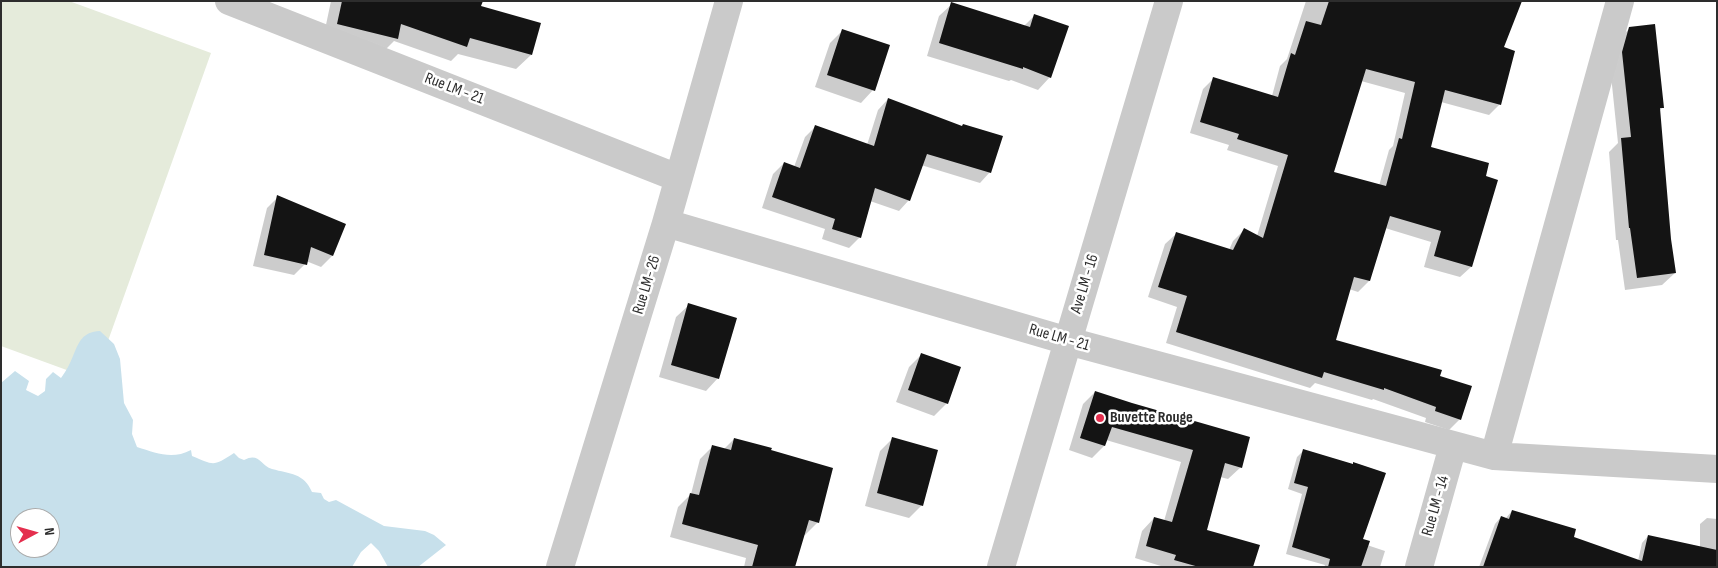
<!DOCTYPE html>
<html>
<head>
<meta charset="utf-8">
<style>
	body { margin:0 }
	#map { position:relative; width:1718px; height:568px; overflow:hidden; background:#fff; font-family:"Sofia Sans Condensed",sans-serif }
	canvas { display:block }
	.frame { position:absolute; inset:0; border:2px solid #2d2d2d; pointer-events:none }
	.north { position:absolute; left:10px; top:508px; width:50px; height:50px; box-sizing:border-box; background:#fff; border:1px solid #ababab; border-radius:50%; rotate:84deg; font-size:14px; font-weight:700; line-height:20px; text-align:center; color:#2d2d2d }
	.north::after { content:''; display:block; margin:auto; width:18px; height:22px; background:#e42f4e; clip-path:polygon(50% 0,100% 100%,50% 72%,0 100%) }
</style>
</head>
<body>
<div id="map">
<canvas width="1718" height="568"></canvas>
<div class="frame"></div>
<div class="north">N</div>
</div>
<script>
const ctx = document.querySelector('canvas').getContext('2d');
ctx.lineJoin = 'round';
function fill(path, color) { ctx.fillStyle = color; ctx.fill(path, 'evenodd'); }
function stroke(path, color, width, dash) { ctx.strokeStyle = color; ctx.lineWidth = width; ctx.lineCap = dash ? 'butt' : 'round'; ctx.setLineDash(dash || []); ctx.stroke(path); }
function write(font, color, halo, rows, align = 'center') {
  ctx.font = font + ' "Sofia Sans Condensed",sans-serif'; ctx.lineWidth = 5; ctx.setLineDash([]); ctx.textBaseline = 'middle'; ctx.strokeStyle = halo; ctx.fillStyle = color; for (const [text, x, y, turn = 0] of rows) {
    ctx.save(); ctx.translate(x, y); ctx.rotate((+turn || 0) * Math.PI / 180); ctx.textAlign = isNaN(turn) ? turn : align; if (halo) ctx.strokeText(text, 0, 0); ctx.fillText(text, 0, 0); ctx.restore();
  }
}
fill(new Path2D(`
	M1 1H69L211 53 94 380 1 346Z`), '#e5ebdb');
fill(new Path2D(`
	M100 331 114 344 120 359 124 403 133 420 132 434 137 447C156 453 172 460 191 450L192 456C214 465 213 467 234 453L239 458 244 460C259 452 260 465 272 469 290 474 304 473 312 492L321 493 324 499 329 502 336 500 384 526 425 531 434 535 446 545 418 567H388L379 551 371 543 361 552 352 567H1V383L15 371 29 381 26 390 38 396 45 391 46 379 53 372 61 378C66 371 70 364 73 356 79 342 82 332 100 331ZM20 518H50V548H20Z`), '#c7e0eb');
fill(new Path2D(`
	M331 1H482L480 7 531 55 516 69 458 54 451 61 394 41 382 53 323 39Z
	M1306 1H1477L1502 48 1500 104 1489 115 1441 102 1430 148 1471 267 1460 277 1424 267 1431 242 1385 228 1369 281 1358 292 1349 289 1334 341 1439 377 1460 419 1449 430 1425 422 1426 418 1373 399 1372 400 1315 383 1310 388 1166 343 1177 307 1148 297 1165 244 1176 234 1229 250 1233 241 1244 230 1257 236 1278 166 1227 150 1229 145 1190 133 1203 89 1214 78 1272 96 1280 66 1287 59ZM1361 81 1405 93 1393 146 1389 150 1379 186 1332 173Z
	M952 4 1024 26 1035 15 1050 77 1038 90 1011 80 1009 81 927 56 939 16Z
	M1630 28 1663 107 1659 111 1670 239 1675 273 1662 285 1625 290 1618 240H1616L1609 152 1618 143 1610 66 1617 41Z
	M842 31 873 90 861 103 815 87 830 43Z
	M888 99 990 172 980 183 921 165 909 200 899 211 870 201 860 237 849 248 822 239 825 229 762 208 773 174 784 163 794 167 805 137 816 126 867 145 878 110Z
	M278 197 344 225 332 256 321 267 306 261 305 264 294 275 253 266 267 208Z
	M689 305 718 378 706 391 659 377 676 317Z
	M922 354 947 403 934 416 896 402 909 367Z
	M1095 392 1241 467 1228 479 1220 477 1205 530 1252 567H1164L1135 558 1142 531 1154 518 1164 521 1181 462 1106 440 1104 446 1092 458 1069 450 1083 404Z
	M893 438 922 505 909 518 865 506 880 451Z
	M734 439 770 451 818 522 805 535H803L794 567H744L746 558 670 537 678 507 691 494 700 459 713 446 724 449Z
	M1303 451 1362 540 1367 545 1385 551 1380 567H1324L1325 565 1286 554 1302 494 1288 489 1297 457Z
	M1512 511 1572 538 1638 561 1642 543 1648 536 1700 548V524L1707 518 1717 519V567H1479L1495 524 1501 517 1505 519Z`), '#0003');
fill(new Path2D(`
	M342 1H483L481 6 541 23 532 55 470 38 467 47 401 24 398 39 337 24Z
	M1329 1H1522L1504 47 1515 51 1501 105 1445 90 1431 147 1489 163 1486 176 1498 180 1472 267 1434 256 1441 231 1390 216 1370 281 1354 277 1336 340 1442 370 1440 376 1472 386 1461 420 1435 411 1436 407 1384 388V390L1324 372 1322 378 1176 332 1187 296 1158 287 1176 232 1233 250 1244 228 1263 238 1288 155 1237 139 1239 134 1200 122 1213 77 1278 97 1291 53 1295 55 1306 21 1321 25ZM1366 69 1415 82 1402 139 1399 138 1386 186 1334 172Z
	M951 2 1030 27 1034 14 1069 26 1051 78 1023 67V69L939 43Z
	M1655 24 1664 108H1660L1671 239 1676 273 1637 278 1630 228H1629L1621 138 1631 137 1622 52 1629 27Z
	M842 29 890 45 875 91 827 75Z
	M888 98 962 126 963 124 1003 136 991 173 927 154 910 201 875 188 861 238 832 229 835 219 772 197 784 162 800 168 815 125 874 146Z
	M277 195 346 224 333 256 311 247 307 265 264 255Z
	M688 303 737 318 719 379 671 365Z
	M921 353 961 367 948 404 908 390Z
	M1095 391 1132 403 1250 437 1242 468 1225 463 1207 530 1260 545 1253 567H1199L1174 560 1176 555 1146 546 1154 517 1172 522 1193 450 1112 427 1105 446 1080 438Z
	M892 437 938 450 923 506 877 493Z
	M734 438 772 448 771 450 833 468 819 523 809 520 795 567H752L758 545 682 524 690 493 699 495 712 445 731 450Z
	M1303 449 1353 464V462L1386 473 1363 539 1370 541 1361 567H1328L1330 559 1292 547 1308 487 1294 483Z
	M1512 510 1576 529 1574 537 1642 561 1648 535 1717 550V567H1483L1501 516 1509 519Z`), '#141414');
stroke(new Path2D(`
	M229 1 678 178
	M666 223 1068 341 1494 456 1717 469
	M1494 456 1620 1
	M560 567 666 223 729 1
	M1001 567 1169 1
	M1419 567 1453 446`), '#cacaca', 28);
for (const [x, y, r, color] of [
	[1100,418,5,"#e42f4e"]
]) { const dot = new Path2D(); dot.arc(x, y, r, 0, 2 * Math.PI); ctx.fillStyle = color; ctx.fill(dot); stroke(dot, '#fff', 2); }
write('16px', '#2d2d2d', '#fff', [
	["Rue LM - 21",454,89,21],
	["Ave LM - 16",1085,284,-73],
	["Rue LM- 26",647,285,-73],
	["Rue LM - 21",1059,338,16],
	["Rue LM - 14",1436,506,-74]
]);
write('bold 16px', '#2d2d2d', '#fff', [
	["Buvette Rouge",1110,418]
], 'left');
</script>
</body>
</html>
